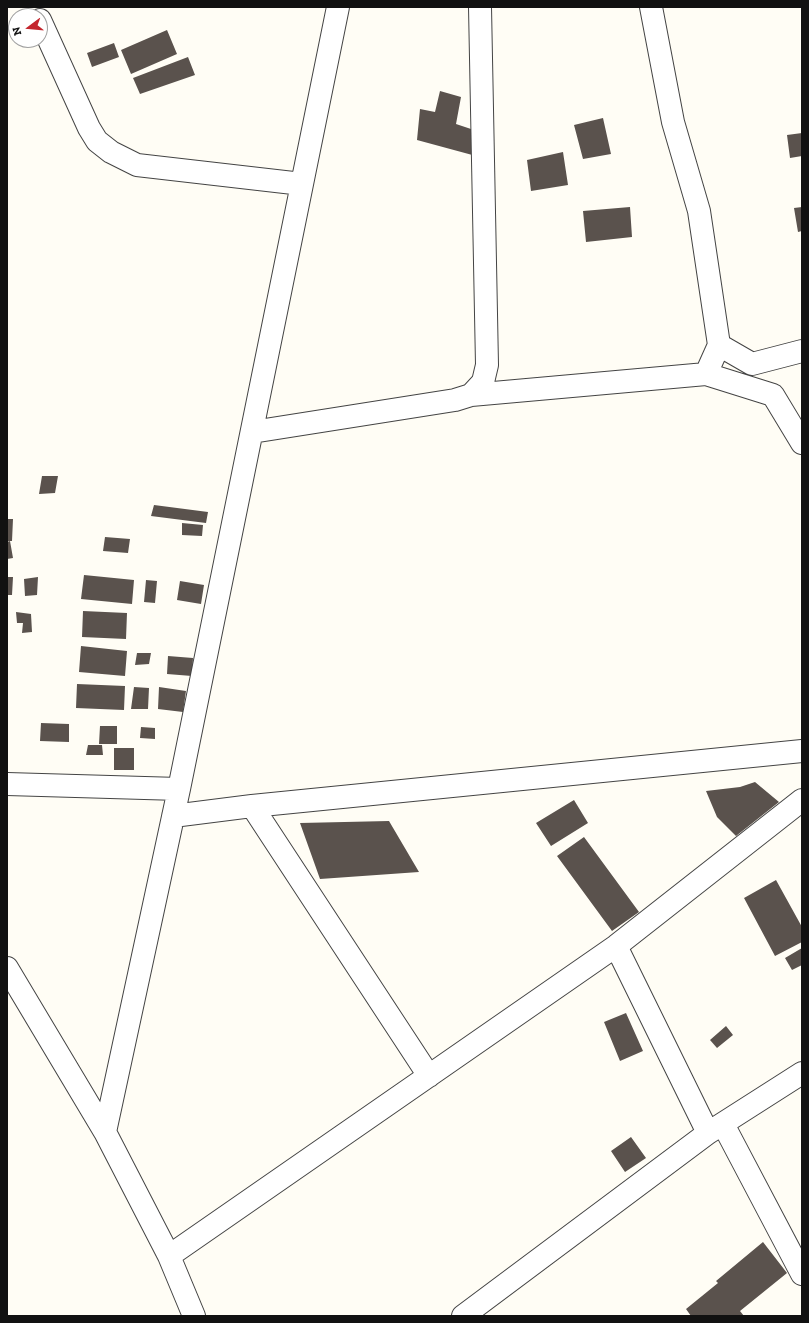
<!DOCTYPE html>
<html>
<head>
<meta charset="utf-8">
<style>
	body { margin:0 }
	#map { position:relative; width:809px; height:1323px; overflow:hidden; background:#fffdf5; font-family:"Zilla Slab",serif }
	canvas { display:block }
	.frame { position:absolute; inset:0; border:8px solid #111; pointer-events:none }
	.north { position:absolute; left:8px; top:8px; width:40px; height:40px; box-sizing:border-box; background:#fff; border:1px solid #a0a0a0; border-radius:50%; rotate:254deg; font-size:11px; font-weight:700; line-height:16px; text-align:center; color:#111 }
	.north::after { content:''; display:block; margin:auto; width:14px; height:18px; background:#c4262e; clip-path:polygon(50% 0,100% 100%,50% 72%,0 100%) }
</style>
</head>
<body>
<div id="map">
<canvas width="809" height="1323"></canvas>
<div class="frame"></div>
<div class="north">N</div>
</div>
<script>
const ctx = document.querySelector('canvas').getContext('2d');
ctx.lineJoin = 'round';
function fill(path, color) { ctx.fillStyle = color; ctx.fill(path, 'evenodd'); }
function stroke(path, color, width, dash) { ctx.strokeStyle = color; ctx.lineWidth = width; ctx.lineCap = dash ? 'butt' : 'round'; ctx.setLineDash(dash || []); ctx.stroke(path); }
fill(new Path2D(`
	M167 30 177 54 131 74 121 50Z
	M114 43 119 57 92 67 87 53Z
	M188 57 195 75 140 94 133 78Z
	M440 91 461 97 456 124 480 132 476 156 417 140 420 109 435 112Z
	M603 118 611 154 583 159 574 125Z
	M802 133V156L790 158 787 135Z
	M563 152 568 185 531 191 527 160Z
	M630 207 632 237 586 242 583 211Z
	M802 207V231L798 232 794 208Z
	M42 476H58L55 493 39 494Z
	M154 505 208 512 206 523 151 516Z
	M7 519H13L12 541H7Z
	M182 523 203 525 202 536 182 535Z
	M105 537 130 539 128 553 103 551Z
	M10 541 13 558 7 559V542Z
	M84 575 134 580 132 604 81 599Z
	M7 577H13L12 595H7Z
	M38 577 37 595 25 596 24 579Z
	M146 580 157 581 155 603 144 602Z
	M180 581 204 585 201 604 177 600Z
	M83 611 127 613 126 639 82 637Z
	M16 612 31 614 32 632 22 633 23 623H17Z
	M81 646 127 651 125 676 79 672Z
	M137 653H151L149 664 135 665Z
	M168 656 193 658 192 676 167 674Z
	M77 684 125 686 124 710 76 708Z
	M134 687 149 688 148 709H131Z
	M159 687 186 691 183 712 158 709Z
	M41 723 69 724V742L40 741Z
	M100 726H117V744H99Z
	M141 727 155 728V739L140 738Z
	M88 745H102L103 755H86Z
	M114 748H134V770H114Z
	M755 782 779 802 736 836 717 817 706 791 740 787Z
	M574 800 588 823 551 846 536 823Z
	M389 821 419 872 320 879 300 823Z
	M584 837 639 912 612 931 557 856Z
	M776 880 802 927V942L775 956 744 898Z
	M802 948V965L792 970 785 958Z
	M626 1013 643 1051 620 1061 604 1022Z
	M726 1026 733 1035 717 1048 710 1040Z
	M631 1137 646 1158 625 1172 611 1151Z
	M763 1242 787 1273 740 1311 744 1316H691L686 1309 718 1283 716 1281Z`), '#5a524d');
const minor = new Path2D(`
	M651 7 673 122 699 211 719 345 706 374
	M40 20 89 128 97 141 111 152 137 165 302 184
	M719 345 752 364 802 351
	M471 395 706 374 773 395 802 443
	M252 432 455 400 471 395 483 382 487 365 480 7
	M7 784 179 789
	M252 806 429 1076
	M173 816 252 806 802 751
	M616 946 708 1133
	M7 968 105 1132 169 1256 194 1316
	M723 1124 802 1274
	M105 1132 179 789 338 7
	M169 1256 616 946 802 800
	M463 1316 708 1133 802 1073`);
stroke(minor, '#444', 24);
stroke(minor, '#fff', 22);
</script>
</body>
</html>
